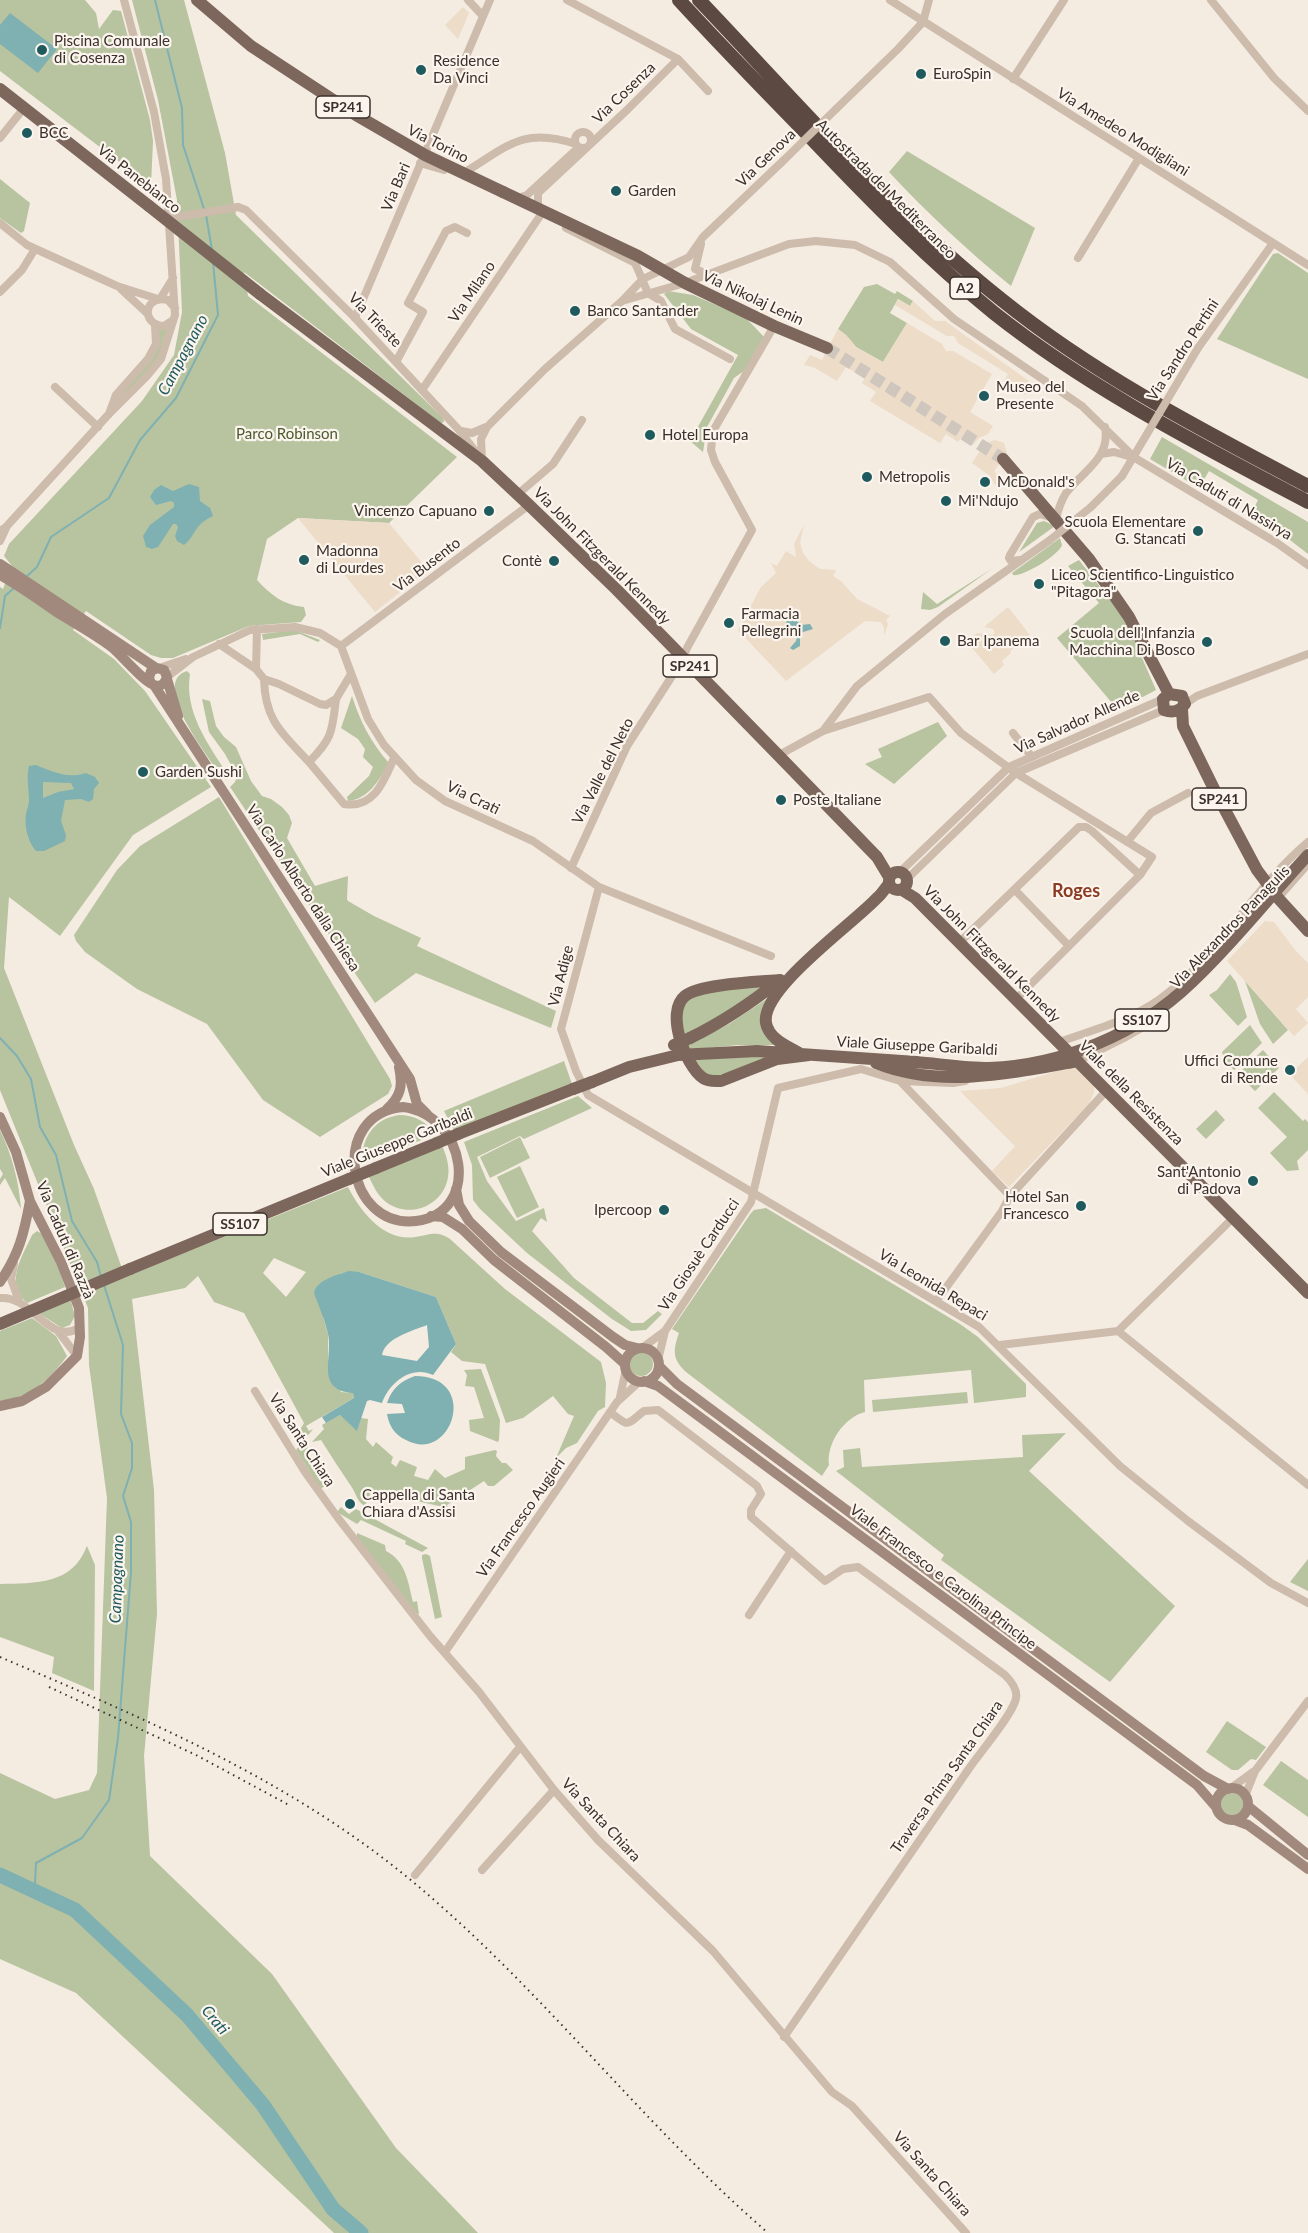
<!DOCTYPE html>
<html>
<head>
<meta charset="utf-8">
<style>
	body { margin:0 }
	canvas { display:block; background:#f4ebe1 }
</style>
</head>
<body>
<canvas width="1308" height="2233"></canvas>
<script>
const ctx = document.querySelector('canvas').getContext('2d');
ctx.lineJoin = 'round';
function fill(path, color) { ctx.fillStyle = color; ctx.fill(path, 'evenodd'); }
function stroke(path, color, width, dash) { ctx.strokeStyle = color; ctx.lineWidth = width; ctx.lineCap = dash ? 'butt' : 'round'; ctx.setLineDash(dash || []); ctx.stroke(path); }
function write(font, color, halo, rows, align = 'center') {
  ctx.font = font + ' Lato,sans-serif'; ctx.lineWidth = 4.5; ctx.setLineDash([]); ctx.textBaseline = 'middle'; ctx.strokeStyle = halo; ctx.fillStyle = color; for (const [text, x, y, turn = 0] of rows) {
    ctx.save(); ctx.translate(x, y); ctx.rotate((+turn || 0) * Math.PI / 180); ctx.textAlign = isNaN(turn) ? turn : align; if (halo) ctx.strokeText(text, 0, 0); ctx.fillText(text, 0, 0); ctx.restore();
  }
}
fill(new Path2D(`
	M0 0H85L96 13 99 29 113 10 121 11 150 120 153 141 151 186 0 71Z
	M132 0H184L225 153 236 215 443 418 444 422 441 423 244 272 248 296 457 457 389 523 298 518 267 539 257 580C271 595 283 605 304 607L306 615 301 622 249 626 173 658H161L151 655 86 611 73 630 114 659 145 691 211 787 133 835 60 936 9 897 4 968 74 1145 94 1189 125 1277 348 1187C360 1211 384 1242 415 1237 430 1235 436 1230 450 1239L505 1289 601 1362 606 1383 605 1407 598 1411 577 1443 566 1448 556 1458 574 1416 568 1414 553 1396 523 1418 506 1423 485 1364 462 1361 451 1352 456 1344 436 1297 359 1272 341 1273 323 1317 328 1334V1368L341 1392 353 1393 354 1398 306 1426 309 1431 313 1429C308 1436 305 1439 296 1437L304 1423 244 1313 214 1302 198 1276 185 1288 132 1299 154 1490 157 1614 144 1756 150 1856 272 1974 396 2148 478 2233H334L76 1993 0 1959V1773L55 1799 89 1790 97 1773 107 1498 89 1365 88 1308 0 1090V587L3 589 12 566 4 556 9 544 142 401 174 355 182 312 177 200 158 100ZM274 1258 306 1272 286 1297 263 1273Z
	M907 151 1035 228 1011 286C968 251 927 213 889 172Z
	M0 179 30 203 24 231 21 233 0 218Z
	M1278 253 1308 273V379L1217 339 1273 254Z
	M877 284 895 294 897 291 913 301 910 306 898 299 890 313 907 323 883 362 856 347 846 335 838 329 864 287Z
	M668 291 693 295 746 318 764 337 744 371 734 378 707 427 703 452 690 441 738 355 691 329 664 294Z
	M169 326 158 357 146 374 115 403 119 395 150 360 157 328Z
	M1162 437 1308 522V554L1290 540 1250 516 1258 500 1209 471 1199 488 1150 459Z
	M1044 521 1055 526 1019 552 1037 523Z
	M1060 538 1062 545C1059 555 1023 577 1013 575L1012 573Z
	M1079 560 1125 619 1156 690 1118 710 1057 638 1099 603 1068 566Z
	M993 568 938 607 930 610 921 609 923 592 937 604Z
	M294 630 320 640 318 642 300 634 263 640 262 634Z
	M187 671 190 674C184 712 208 744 228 775L226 780 219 773C207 755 150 682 187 671Z
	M352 696C360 721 371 743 389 763 379 780 369 799 348 801L347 797 369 776 373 767 363 757 365 749 358 739 341 728Z
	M202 699 210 701 216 726 224 737 236 747 251 781 262 796 271 799 282 807 289 815 292 823 287 838 315 886 348 876 347 899 348 901 374 916 421 938 417 946 556 1011 551 1028 416 973 375 1003 230 787 235 782 237 776 225 754 209 732Z
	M938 722 947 736 894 784 865 764 882 757 878 749Z
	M219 797 390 1079 392 1086 388 1094 320 1137 263 1100 207 1024 137 989 85 952 76 941 74 935 117 870 140 846Z
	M1230 974 1236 982 1247 1017 1238 1026 1209 995 1217 990Z
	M1245 981 1288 1030 1273 1044 1260 1024Z
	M760 986 762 992 684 1036 679 1011 695 994Z
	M768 998 775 1045H738L676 1051 729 1024Z
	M1250 1025 1262 1043 1234 1070 1225 1061 1222 1052Z
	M1263 1050 1279 1068 1255 1091 1238 1074Z
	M729 1057H771L753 1065 709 1078 695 1060Z
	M564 1061 572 1084 455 1132 444 1111Z
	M1274 1092 1303 1121 1305 1119 1308 1122V1150L1297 1161 1299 1170 1287 1171 1270 1153 1287 1137 1258 1108Z
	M578 1096 592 1108 524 1139 520 1136 477 1157 487 1181 516 1221 544 1208 547 1222 541 1218 532 1231 574 1278 632 1323H643L658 1311 662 1314 646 1330 631 1331 612 1319 527 1253 480 1209 473 1200 472 1165 464 1142Z
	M1216 1110 1225 1120 1206 1139 1196 1129Z
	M399 1115C414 1115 427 1122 436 1134L362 1164C361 1139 373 1119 399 1115Z
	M0 1130C12 1155 19 1182 21 1209L5 1178 0 1185V1179L3 1174 0 1169Z
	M520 1137 530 1158 490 1178 480 1157Z
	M442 1145C446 1155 450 1166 448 1177 444 1205 410 1220 386 1202 377 1195 373 1185 368 1175Z
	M520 1166 539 1207 517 1218 497 1177Z
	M766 1208 960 1324 978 1337 1026 1384V1397L974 1403 971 1370 864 1380 865 1412C844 1417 826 1444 829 1465L822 1476 686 1372C672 1359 673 1350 679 1333L672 1329 751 1213 754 1210Z
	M37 1231 42 1234 56 1260 65 1287 27 1303C4 1283 22 1257 32 1235Z
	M70 1298 75 1316 70 1325 62 1328 37 1312Z
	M32 1318 56 1336 67 1356C49 1380 31 1397 0 1401V1331Z
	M629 1364a12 12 0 1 1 24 0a12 12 0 1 1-24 0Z
	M481 1369 500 1420 499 1440 498 1442 470 1431 469 1420 484 1418 474 1387 465 1386 467 1375 464 1370Z
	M967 1392 968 1403 873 1412 872 1400Z
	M340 1415 357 1430 361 1418 368 1419 366 1439 373 1447 376 1442 393 1457 391 1463 396 1467 400 1460 417 1467 414 1476 428 1480 435 1469 445 1478 465 1469V1457L495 1450 497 1451 496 1456 502 1463H506L513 1470 494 1486H488L484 1481 447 1505 448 1508 372 1491 365 1506C357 1502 356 1493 351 1486 341 1471 331 1456 321 1440L312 1442 324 1429 322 1425Z
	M1066 1433 1029 1471 1175 1606 1110 1682 941 1560 944 1555 836 1471 844 1467 843 1450 860 1448 862 1467 1023 1457 1022 1435Z
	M299 1446 308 1447 304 1453 325 1486 320 1489 296 1450Z
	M341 1507 349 1514 356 1509 428 1548 422 1552 405 1544 406 1541 361 1520 357 1524 337 1512Z
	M357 1533 385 1545 386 1551C406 1561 408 1582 413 1602L417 1601 419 1614 415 1613 357 1538Z
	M87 1546 95 1565 94 1691 52 1673 54 1657 0 1637V1584C36 1583 72 1585 87 1546Z
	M426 1554 430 1556 442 1617 435 1619 422 1558V1555Z
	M1308 1559V1591L1290 1582Z
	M1227 1721 1266 1747 1256 1760 1251 1759 1238 1770H1232L1206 1752Z
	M1281 1761 1308 1780V1817L1263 1785Z
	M1219 1804a12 12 0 1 1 24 0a12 12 0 1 1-24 0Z`), '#b8c4a0');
fill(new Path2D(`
	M463 7 469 13 458 39 445 25Z
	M898 299 910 306 913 301 935 321H945L1033 384 1026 395 1004 382 1008 374 958 343 954 336H947L895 305Z
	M907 323 942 344 946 351H953L992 374 970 412 993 426 988 434 979 438 973 445 961 438 958 442 946 434 940 443 870 401 876 392 862 383 865 378 846 367 837 381 813 367 804 365 810 355 822 360 838 329 849 338 856 347 883 362Z
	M995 440 1004 443 1007 453 994 471 1005 484 997 488 990 476 972 463 985 443Z
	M298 518 389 523 428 570 375 612Z
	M804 525 800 542 803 553 809 561 820 569 836 570 833 576 841 581 857 599 890 616 886 620 888 624 884 636V628L881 622 865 621 786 681 738 630 761 587 776 573 771 563 777 566 786 551 796 557 794 544Z
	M1008 607 1030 635 1010 651 1011 653 1002 661 1004 665 994 674 967 642 977 633 993 635 995 632 993 629 984 627Z
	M1265 921 1274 922 1295 950 1308 963V997L1296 1009 1308 1023 1294 1036 1227 961Z
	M1308 1057V1094L1292 1077 1294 1074 1292 1072Z
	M1074 1066 1094 1086V1092L1089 1104 1009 1187 992 1171 1015 1146 960 1091 1001 1088Z`), '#ecdcc8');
fill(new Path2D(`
	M10 13 57 49 38 73 0 44V25Z
	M189 484 199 487 200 501 210 508 213 516C193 525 196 536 184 545L177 541 175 536 178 527 176 524H173L158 547 152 549 146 547 143 536 150 525 174 507V503L171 501 156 505 150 497 154 490 161 485 173 491Z
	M793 617 801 625 810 624 813 629 800 633V646L793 650 790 648 796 641 797 637 785 634 783 630 786 622Z
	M36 765C53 772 68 779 86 773L95 777 99 783 94 789 93 799 89 802 81 799 65 800 61 821 66 835 65 841 44 851H36C28 842 24 826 26 814 27 809 29 805 29 800 29 788 26 777 29 766ZM43 782 71 783 74 789 58 792 43 798Z
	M349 1271 359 1272 436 1297 456 1344 433 1375C411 1365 390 1382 382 1403L370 1400 367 1401 357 1431 340 1415 326 1423 322 1417 354 1398 353 1393C315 1390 333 1359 328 1334 325 1320 319 1307 314 1293 316 1280 337 1275 349 1271ZM427 1325 429 1347 417 1361 382 1355C385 1338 412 1331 427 1325Z
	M415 1376C481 1376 452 1465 406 1440 395 1435 389 1426 387 1414L405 1413 402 1404 387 1403C392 1388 401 1381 415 1376Z`), '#7fb0b2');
stroke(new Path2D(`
	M155 0 182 108 183 145 204 209
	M206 215 212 250
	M27 576 37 567 51 537 109 498 140 440 176 398 218 315 213 262
	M0 628 5 596 14 588
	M0 1038 17 1056 31 1079 40 1127 56 1155 72 1221 97 1262 101 1277
	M47 1897 35 1884 36 1863 82 1838 109 1800 118 1738 131 1572V1522L123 1496 132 1468V1443L121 1414 123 1345 104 1285`), '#7fb0b2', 2);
stroke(new Path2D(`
	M0 1875 75 1910 187 2015 263 2105 333 2209 361 2233`), '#7fb0b2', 15);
stroke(new Path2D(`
	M827 348 1003 459`), '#cfc6bd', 12, [12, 6]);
stroke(new Path2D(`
	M468 0 483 16
	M567 0 678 59 708 91
	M890 0 1308 265
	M1211 0 1274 78 1308 111
	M1013 79 1064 0
	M836 109 898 49 923 22 929 0
	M575 140a8 8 0 1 1 16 0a8 8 0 1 1-16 0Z
	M0 138 24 108
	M420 163 444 170
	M461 173 467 171C509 145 524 127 576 144
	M518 198 527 195 578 148
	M238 207 246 210 355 318 459 430 475 451
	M538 207V193L627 110 678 59
	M0 223 27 245 117 286 158 299
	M566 228 635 263 648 293 661 301 675 329 730 359
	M701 244 695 269 707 274
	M1078 258 1139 158
	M121 289 148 314
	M0 292 22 270 35 249
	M160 299 173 278
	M622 301 685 283 789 244 816 241 855 245 890 262 954 319 1082 406 1135 458
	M355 318 490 0
	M173 320 164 326C140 325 144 294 168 300L175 308
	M1198 348 1273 243
	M396 362 423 312 408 303 446 231 455 227 467 233
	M55 387 98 427
	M422 390 544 210
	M109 414 116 395 148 359 156 344 155 325
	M461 431 472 433 486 427
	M1101 454 1114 452 1135 458 1277 543 1308 565
	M482 461 481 439 487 427 545 369 622 301 643 279 689 257 703 237 784 160
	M518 494 553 464 582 420
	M1091 507 1122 476
	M0 531 6 527 108 415 147 376 161 359 175 315 166 179 154 112 124 0
	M0 541 6 528
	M1020 560 1011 561 1009 558 1010 555 1033 517 1040 514 1056 519C1058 510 1061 501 1066 493 1083 471 1111 458 1105 427
	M257 629 256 669 264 679 279 684 320 704 326 705 336 699 351 674
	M219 644 256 669
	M341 646 529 505
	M159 668 186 659
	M167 677 193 657 250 630 295 627 320 633 341 646 368 719 384 745 416 780 445 801 533 841 599 887 771 956
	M264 679C265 721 282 733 309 762
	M336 699C332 731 333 738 309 762L344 804C374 809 384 781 394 758
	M1185 704 1197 696 1308 654
	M823 731 857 686 945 614 1050 540
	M1013 733 1032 757
	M779 755 823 731 929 697 961 733 1016 773 1152 857 1140 875 1016 999
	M1127 842 1151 813 1188 793
	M571 868 627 746 683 659 687 648 752 530 715 462 711 450 713 431 774 326
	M900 872 1009 767 1163 699
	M907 879 1016 773 1164 710
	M599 887 561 1029 576 1071 588 1095 979 1327 1120 1466 1188 1521 1271 1583 1308 1603
	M1015 890 1069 946
	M1277 899 1308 864
	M960 942 1079 827H1086L1092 831 1140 875
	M1059 1042C1093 1030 1131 1020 1160 999 1218 957 1253 888 1308 842
	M1078 1061 1124 1038 1143 1027
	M900 1081 1010 1196
	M14 1264 11 1279 19 1301
	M0 1298C32 1295 49 1346 79 1328
	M937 1300 1002 1211 1010 1196 1107 1090
	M58 1331 77 1356
	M1118 1331 1308 1485
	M1000 1345 1118 1331 1233 1218
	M642 1348 665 1331
	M658 1360 665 1331 751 1202 778 1088 861 1069 900 1081 953 1083 965 1081
	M255 1391 305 1472 338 1518 430 1636 479 1692 554 1790 598 1840 713 1951 832 2092 852 2106 966 2233
	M620 1397 626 1369
	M610 1412C630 1428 626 1425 644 1411L658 1410 757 1486 761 1494 751 1510V1517L825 1581 843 1569 858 1567 1005 1675C1011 1681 1018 1689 1016 1698 1014 1713 978 1755 968 1770 906 1859 845 1948 784 2037
	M749 1615 791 1551
	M445 1652 617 1402 640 1381
	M1231 1788 1253 1772
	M1245 1796 1255 1771 1308 1701
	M482 1870 554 1790
	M415 1875 520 1747`), '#cdbbac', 8);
stroke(new Path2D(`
	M0 564 156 668
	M0 575C20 586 39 600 58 613 76 624 96 635 113 648 123 657 143 681 154 685 161 688 165 683 167 677L164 670 157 668 151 671 149 678 151 683
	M167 679 178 716
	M154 685 410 1079 417 1104 427 1114
	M403 1107C467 1115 482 1213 416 1221 346 1229 328 1114 403 1107Z
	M387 1109C401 1096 403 1086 399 1067
	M0 1117 16 1152 30 1201 61 1262 79 1308 80 1337 77 1356 46 1387 22 1401 0 1406
	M456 1189 459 1205 469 1221 501 1252 613 1337 625 1345 637 1348
	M431 1216 443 1217 462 1229 494 1260 606 1347 625 1364
	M0 1282C19 1254 24 1234 30 1201
	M625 1365a17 17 0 1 1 34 0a17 17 0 1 1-34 0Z
	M659 1366 677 1384 1204 1776 1228 1789
	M644 1381 658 1386 1197 1785 1216 1807
	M1216 1804a16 16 0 1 1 32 0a16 16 0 1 1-32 0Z
	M1248 1806 1308 1855
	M1235 1820 1248 1825 1308 1869`), '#a18a7d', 10);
stroke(new Path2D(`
	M0 89 149 206
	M503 192 638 256 685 283 774 326 827 348
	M260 294 482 461 529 505 617 590 780 757 877 857 889 877
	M1003 459 1089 559 1129 617 1169 694
	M1169 694 1182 696 1185 704C1179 712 1173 713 1164 710L1163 699Z
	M1182 709 1183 726 1216 793 1257 870 1278 898 1308 931
	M889 881a9 9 0 1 1 18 0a9 9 0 1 1-18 0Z
	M902 890 915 898 1308 1293
	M780 980C759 982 700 984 685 996 665 1012 685 1065 703 1078 709 1082 715 1081 721 1081L777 1059 809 1055
	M690 1038C723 1022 751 1003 780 980
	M799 1053C787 1046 769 1039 766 1023 760 989 854 923 877 898 882 894 885 888 889 884
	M698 1054 757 1051 916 1062
	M876 1063C940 1089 1012 1073 1078 1061
	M592 1082 629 1067 678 1055
	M458 1134 573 1089
	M376 1168 437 1143
	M130 1269 349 1179`), '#7d675c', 12);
stroke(new Path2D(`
	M679 0C723 48 768 94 814 141 871 201 929 260 994 313 1090 389 1200 445 1308 502
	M699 0C797 103 891 212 1002 300 1095 375 1202 430 1308 486`), '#5c4a42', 14);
stroke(new Path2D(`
	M0 1657C143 1718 286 1778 407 1877 538 1984 640 2122 768 2233
	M49 1687 196 1755 289 1805`), '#3b302b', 2, [1.5, 4.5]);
stroke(new Path2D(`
	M784 160 836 109
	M165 219 238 207
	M1122 476 1198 348
	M1050 540 1091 507`), '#cdbbac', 8);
stroke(new Path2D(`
	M197 0 251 46 356 115 425 155 503 192
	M149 206 260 294
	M674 1045 690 1038
	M678 1055 698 1054
	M916 1062C940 1064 965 1068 989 1068 1063 1065 1138 1034 1191 983 1233 944 1269 897 1308 855
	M573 1089 592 1082
	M437 1143 458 1134
	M349 1179 376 1168
	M0 1324 130 1269`), '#7d675c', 12);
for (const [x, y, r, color] of [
	[42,50,6,"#1f5a5e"],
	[421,70,6,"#1f5a5e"],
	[921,74,6,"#1f5a5e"],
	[27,133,6,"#1f5a5e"],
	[616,191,6,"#1f5a5e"],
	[575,311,6,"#1f5a5e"],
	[984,396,6,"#1f5a5e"],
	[650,435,6,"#1f5a5e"],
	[867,477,6,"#1f5a5e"],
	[985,482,6,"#1f5a5e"],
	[946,501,6,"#1f5a5e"],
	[489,511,6,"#1f5a5e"],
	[1198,531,6,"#1f5a5e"],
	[304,560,6,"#1f5a5e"],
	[554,561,6,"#1f5a5e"],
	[1039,584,6,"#1f5a5e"],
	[729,623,6,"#1f5a5e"],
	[945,641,6,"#1f5a5e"],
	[1207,642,6,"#1f5a5e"],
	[143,772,6,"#1f5a5e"],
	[781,800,6,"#1f5a5e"],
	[1290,1070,6,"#1f5a5e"],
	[1253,1181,6,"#1f5a5e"],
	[1081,1206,6,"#1f5a5e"],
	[664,1210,6,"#1f5a5e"],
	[350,1504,6,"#1f5a5e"]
]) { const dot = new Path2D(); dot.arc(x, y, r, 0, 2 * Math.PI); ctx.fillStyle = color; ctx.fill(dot); stroke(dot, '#fbf5ee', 2); }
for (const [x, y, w] of [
	[343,107,54],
	[965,288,30],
	[690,666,54],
	[1219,799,54],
	[1142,1020,54],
	[240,1224,54]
]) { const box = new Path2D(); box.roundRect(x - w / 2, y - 11, w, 22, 4.5); ctx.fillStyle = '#fbf5ee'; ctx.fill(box); stroke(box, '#3b302b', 1.5); }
write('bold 14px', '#3b302b', null, [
	["SP241",343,107],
	["A2",965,288],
	["SP241",690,666],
	["SP241",1219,799],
	["SS107",1142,1020],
	["SS107",240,1224]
]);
write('15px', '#3b302b', '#fbf5ee', [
	["Piscina Comunale",54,41],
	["di Cosenza",54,58],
	["Residence",433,61],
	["Da Vinci",433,78],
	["EuroSpin",933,74],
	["BCC",39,133],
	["Garden",628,191],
	["Banco Santander",587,311],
	["Museo del",996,387],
	["Presente",996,404],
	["Hotel Europa",662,435],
	["Metropolis",879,477],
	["McDonald's",997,482],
	["Mi'Ndujo",958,501],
	["Vincenzo Capuano",477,511,"right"],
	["Scuola Elementare",1186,522,"right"],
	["G. Stancati",1186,539,"right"],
	["Madonna",316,551],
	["di Lourdes",316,568],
	["Contè",542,561,"right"],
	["Liceo Scientifico-Linguistico",1051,575],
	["\"Pitagora\"",1051,592],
	["Farmacia",741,614],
	["Pellegrini",741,631],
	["Scuola dell'Infanzia",1195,633,"right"],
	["Macchina Di Bosco",1195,650,"right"],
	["Bar Ipanema",957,641],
	["Garden Sushi",155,772],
	["Poste Italiane",793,800],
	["Uffici Comune",1278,1061,"right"],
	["di Rende",1278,1078,"right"],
	["Sant'Antonio",1241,1172,"right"],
	["di Padova",1241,1189,"right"],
	["Hotel San",1069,1197,"right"],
	["Francesco",1069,1214,"right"],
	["Ipercoop",652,1210,"right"],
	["Cappella di Santa",362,1495],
	["Chiara d'Assisi",362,1512]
], 'left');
write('15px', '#3b302b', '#fbf5ee', [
	["Via Cosenza",624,93,-44],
	["Via Amedeo Modigliani",1123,132,32],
	["Via Torino",438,144,27],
	["Via Genova",766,158,-44],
	["Via Panebianco",139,179,38],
	["Via Bari",396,187,-67],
	["Autostrada del Mediterraneo",886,189,45],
	["Via Milano",472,292,-56],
	["Via Nikolaj Lenin",753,298,25],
	["Via Trieste",375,320,46],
	["Via Sandro Pertini",1183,350,-57],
	["Via Caduti di Nassirya",1229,499,31],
	["Via John Fitzgerald Kennedy",602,556,45],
	["Via Busento",427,565,-37],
	["Via Salvador Allende",1077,722,-24],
	["Via Valle del Neto",603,771,-63],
	["Via Crati",473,798,26],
	["Via Carlo Alberto dalla Chiesa",303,888,57],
	["Via Alexandros Panagulis",1230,927,-46],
	["Via John Fitzgerald Kennedy",992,954,45],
	["Via Adige",561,976,-76],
	["Viale Giuseppe Garibaldi",917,1046,3],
	["Viale della Resistenza",1131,1093,45],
	["Viale Giuseppe Garibaldi",397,1143,-22],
	["Via Caduti di Razzà",65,1240,67],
	["Via Giosuè Carducci",699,1255,-56],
	["Via Leonida Repaci",933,1285,31],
	["Via Santa Chiara",302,1440,57],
	["Via Francesco Augieri",521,1518,-55],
	["Viale Francesco e Carolina Principe",943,1577,37],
	["Traversa Prima Santa Chiara",947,1777,-55],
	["Via Santa Chiara",601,1820,47],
	["Via Santa Chiara",932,2174,48]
]);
write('15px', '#4a5a2e', '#fbf5ee', [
	["Parco Robinson",287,434]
]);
write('italic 16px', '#1f5a5e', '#fbf5ee', [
	["Campagnano",183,355,-62],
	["Campagnano",117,1579,-88],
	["Crati",215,2020,50]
]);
write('bold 18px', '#8c3b22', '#fbf5ee', [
	["Roges",1076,891]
]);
</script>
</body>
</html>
